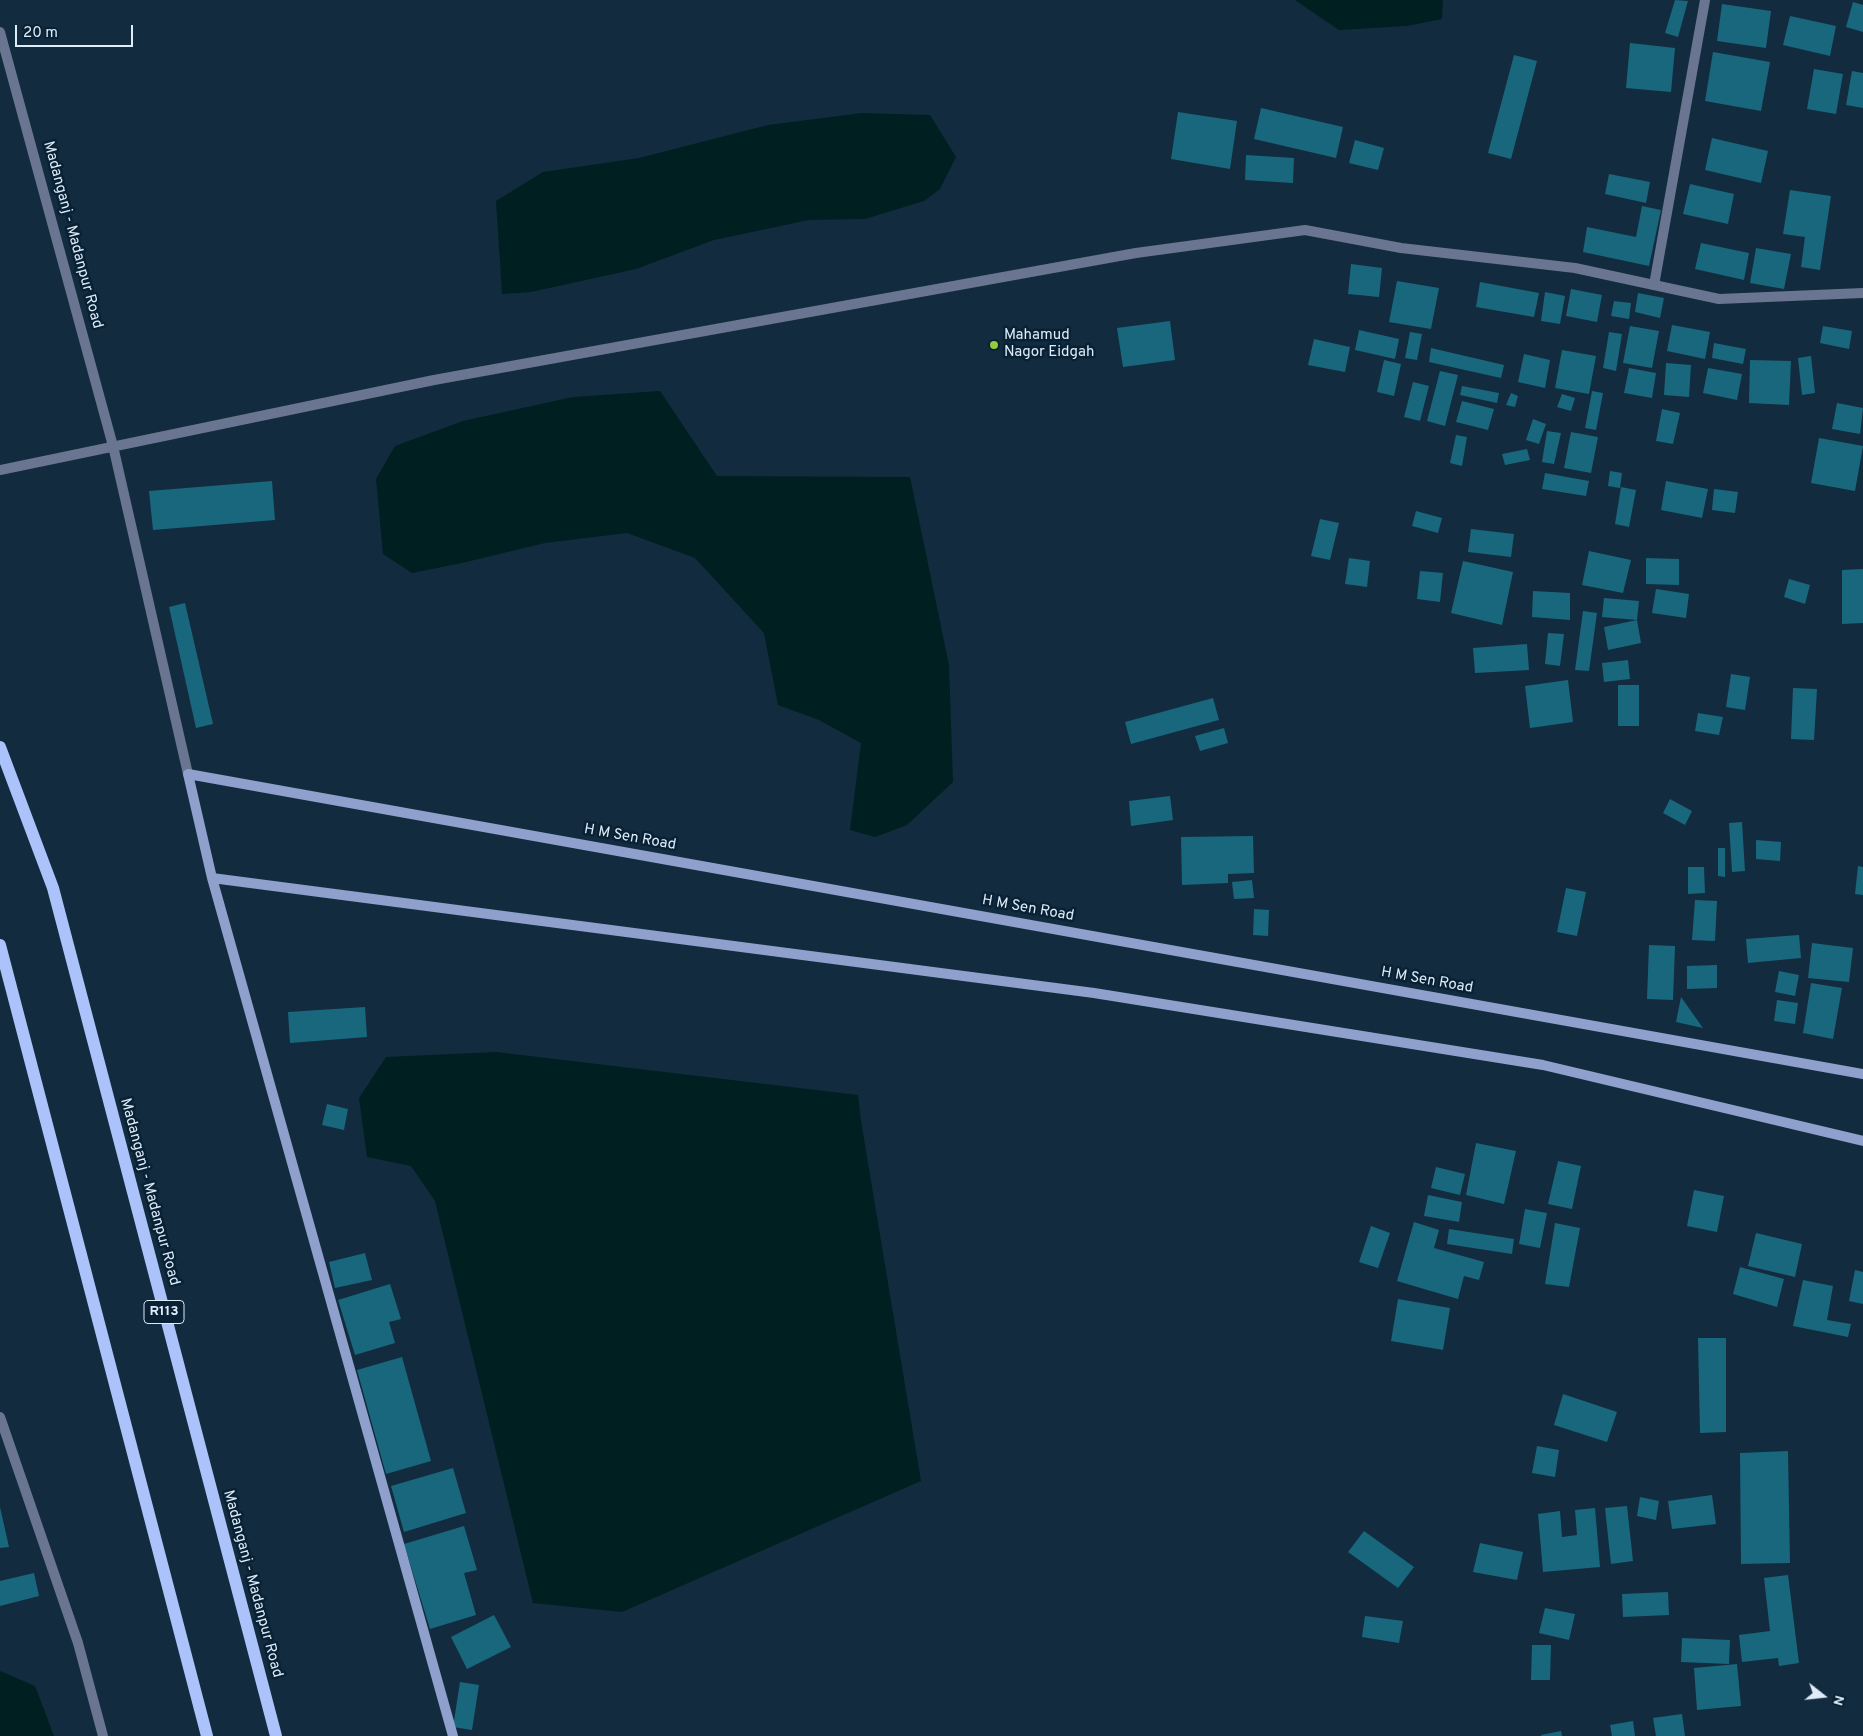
<!DOCTYPE html>
<html>
<head>
<meta charset="utf-8">
<style>
	body { margin:0 }
	#map { position:relative; width:1863px; height:1736px; overflow:hidden; background:#132b3e; font-family:Overpass,sans-serif }
	canvas { display:block }
	.north { position:absolute; left:1798px; top:1671px; width:50px; height:50px; -webkit-text-stroke:4px #092134; paint-order:stroke; rotate:106deg; font-size:14px; font-weight:700; line-height:20px; text-align:center; color:#ddecf8 }
	.north::after { content:''; display:block; margin:auto; width:18px; height:22px; background:#ddecf8; clip-path:polygon(50% 0,100% 100%,50% 72%,0 100%) }
	.scale { position:absolute; left:15px; top:25px; width:118px; height:22px; box-sizing:border-box; border:2px solid #ddecf8; border-top:0; padding-left:6px; font-size:15px; line-height:18px; white-space:nowrap; color:#ddecf8; -webkit-text-stroke:4px #092134; paint-order:stroke }
</style>
</head>
<body>
<div id="map">
<canvas width="1863" height="1736"></canvas>
<div class="north">N</div>
<div class="scale">20 m</div>
</div>
<script>
const ctx = document.querySelector('canvas').getContext('2d');
ctx.lineJoin = 'round';
function fill(path, color) { ctx.fillStyle = color; ctx.fill(path, 'evenodd'); }
function stroke(path, color, width, dash) { ctx.strokeStyle = color; ctx.lineWidth = width; ctx.lineCap = dash ? 'butt' : 'round'; ctx.setLineDash(dash || []); ctx.stroke(path); }
function write(font, color, halo, rows, align = 'center') {
  ctx.font = font + ' Overpass,sans-serif'; ctx.lineWidth = 5; ctx.setLineDash([]); ctx.textBaseline = 'middle'; ctx.strokeStyle = halo; ctx.fillStyle = color; for (const [text, x, y, turn = 0] of rows) {
    ctx.save(); ctx.translate(x, y); ctx.rotate((+turn || 0) * Math.PI / 180); ctx.textAlign = isNaN(turn) ? turn : align; if (halo) ctx.strokeText(text, 0, 0); ctx.fillText(text, 0, 0); ctx.restore();
  }
}
fill(new Path2D(`
	M1295 0H1443L1442 19 1407 26 1339 30Z
	M862 113 930 115 956 157 940 189 924 201 865 219 809 220 714 240 636 269 531 292 502 294 496 201 543 172 639 158 768 125Z
	M660 391 717 476 910 477 949 665 953 782 907 825 875 837 850 830 861 743 819 720 778 705 764 633 695 558 627 533 545 543 462 563 412 573 383 554 376 479 395 446 463 421 573 397Z
	M496 1052 858 1095 861 1121 921 1481 622 1612 533 1603 435 1201 411 1166 367 1157 359 1098 386 1057Z
	M0 1671 35 1686 54 1736H0Z`), '#001f20');
fill(new Path2D(`
	M1675 0 1688 1 1678 37 1665 33Z
	M1853 2 1863 5V32L1846 27Z
	M1722 4 1771 11 1766 48 1717 41Z
	M1790 16 1836 26 1830 56 1783 45Z
	M1630 43 1675 48 1671 92 1626 88Z
	M1713 52 1770 62 1761 111 1705 101Z
	M1514 55 1537 61 1511 159 1488 153Z
	M1814 69 1843 74 1836 114 1807 109Z
	M1852 71 1863 73V108L1846 105Z
	M1261 108 1343 127 1336 158 1254 139Z
	M1178 112 1237 121 1230 169 1171 159Z
	M1712 138 1768 151 1761 183 1705 170Z
	M1355 140 1384 148 1378 170 1349 163Z
	M1246 155 1294 158 1293 183 1245 180Z
	M1609 174 1650 182 1646 203 1605 194Z
	M1690 184 1734 194 1728 224 1683 214Z
	M1790 190 1831 196 1820 270 1801 267 1805 237 1783 234Z
	M1642 206 1661 210 1649 266 1583 252 1587 227 1636 237Z
	M1701 243 1749 253 1744 280 1695 269Z
	M1756 248 1791 254 1784 289 1750 283Z
	M1351 264 1382 268 1379 297 1348 294Z
	M1397 281 1439 288 1431 329 1389 322Z
	M1480 282 1539 293 1534 317 1476 307Z
	M1571 289 1602 295 1597 322 1566 316Z
	M1545 292 1565 296 1560 324 1541 321Z
	M1638 293 1664 298 1660 318 1635 312Z
	M1614 301 1631 303 1629 319 1611 316Z
	M1170 321 1175 360 1123 367 1117 328Z
	M1672 325 1710 332 1705 359 1667 351Z
	M1630 326 1659 331 1652 368 1623 363Z
	M1823 326 1852 331 1849 349 1820 343Z
	M1359 330 1399 339 1395 359 1355 350Z
	M1410 332 1422 334 1417 360 1405 358Z
	M1609 332 1622 334 1616 371 1603 368Z
	M1314 339 1350 347 1345 372 1308 365Z
	M1714 343 1746 349 1743 364 1712 358Z
	M1431 348 1504 365 1501 378 1429 362Z
	M1562 350 1596 356 1589 394 1555 388Z
	M1524 354 1550 360 1545 388 1518 382Z
	M1811 356 1815 393 1802 395 1798 358Z
	M1384 360 1401 364 1394 396 1377 392Z
	M1750 360 1791 361 1789 405 1749 403Z
	M1666 363 1691 365 1689 397 1664 395Z
	M1629 368 1656 373 1652 398 1624 393Z
	M1708 368 1742 374 1737 400 1703 393Z
	M1440 371 1458 375 1445 426 1427 421Z
	M1413 382 1429 386 1420 421 1404 417Z
	M1462 386 1499 393 1497 403 1460 395Z
	M1592 391 1603 393 1596 430 1585 428Z
	M1511 393 1518 396 1515 407 1506 405Z
	M1562 394 1575 398 1571 411 1557 407Z
	M1462 401 1494 409 1488 430 1456 422Z
	M1837 403 1863 408 1860 434 1832 429Z
	M1662 409 1680 413 1673 444 1656 441Z
	M1533 419 1546 424 1539 444 1526 440Z
	M1547 431 1561 433 1554 464 1542 462Z
	M1571 432 1598 437 1591 473 1564 468Z
	M1456 435 1467 437 1462 466 1450 463Z
	M1819 438 1863 446 1855 491 1811 483Z
	M1527 449 1530 460 1505 465 1502 454Z
	M1610 471 1622 473 1620 488 1608 486Z
	M1545 473 1589 481 1586 496 1542 489Z
	M272 481 275 520 153 530 149 491Z
	M1666 481 1708 489 1702 518 1661 510Z
	M1621 487 1636 490 1629 527 1615 524Z
	M1714 489 1738 492 1735 513 1712 510Z
	M1416 511 1442 518 1438 533 1412 526Z
	M1320 519 1339 523 1330 560 1311 556Z
	M1471 529 1514 534 1511 557 1468 552Z
	M1589 551 1631 560 1623 593 1582 585Z
	M1349 558 1370 561 1367 587 1345 584Z
	M1646 558 1679 559V585L1646 584Z
	M1463 561 1513 572 1502 625 1451 613Z
	M1863 569V623L1842 624V570Z
	M1420 571 1443 573 1440 602 1417 599Z
	M1789 579 1810 585 1805 604 1784 597Z
	M1656 589 1689 594 1686 618 1652 613Z
	M1533 591 1570 593V620L1532 617Z
	M1604 598 1639 601 1637 620 1602 617Z
	M185 603 213 724 196 728 169 607Z
	M1583 611 1597 613 1589 671 1575 670Z
	M1637 620 1641 643 1608 650 1604 627Z
	M1548 633 1564 634 1560 666 1545 664Z
	M1527 644 1529 670 1475 673 1473 648Z
	M1628 660 1630 679 1604 682 1602 663Z
	M1731 674 1750 677 1745 710 1726 707Z
	M1568 680 1573 722 1530 728 1525 686Z
	M1618 685H1639V726H1618Z
	M1793 688 1817 689 1814 740 1791 739Z
	M1213 698 1219 720 1131 744 1125 722Z
	M1698 713 1723 717 1719 735 1695 731Z
	M1224 728 1228 743 1200 751 1195 736Z
	M1170 796 1173 820 1131 826 1129 801Z
	M1670 799 1692 811 1685 825 1663 813Z
	M1742 822 1745 871 1732 872 1729 823Z
	M1253 836 1254 873 1228 874V883L1182 885 1181 837Z
	M1756 840 1781 842 1780 861 1756 859Z
	M1718 848H1725V877L1718 876Z
	M1858 866 1863 867V895L1855 894Z
	M1688 867H1704L1705 893 1688 894Z
	M1252 880 1254 898 1234 899 1232 882Z
	M1566 888 1586 892 1577 936 1557 932Z
	M1695 900 1717 901 1715 941 1692 940Z
	M1254 909 1269 910 1268 936 1253 935Z
	M1799 935 1801 958 1748 963 1746 939Z
	M1812 943 1853 948 1849 982 1808 978Z
	M1649 945 1675 946 1673 1000 1647 999Z
	M1717 965V988L1687 989V966Z
	M1779 971 1799 975 1795 996 1775 992Z
	M1811 983 1842 988 1833 1039 1803 1033Z
	M1681 997 1703 1028 1676 1022Z
	M1777 1000 1798 1003 1795 1024 1774 1021Z
	M365 1007 367 1037 290 1043 288 1012Z
	M327 1104 348 1109 344 1130 322 1125Z
	M1476 1143 1516 1151 1504 1204 1466 1195Z
	M1558 1161 1581 1166 1572 1209 1548 1204Z
	M1436 1167 1465 1174 1460 1195 1431 1188Z
	M1694 1190 1724 1196 1717 1232 1687 1226Z
	M1428 1195 1462 1202 1459 1222 1424 1216Z
	M1525 1209 1547 1213 1540 1248 1519 1244Z
	M1414 1222 1439 1230 1434 1248 1484 1262 1479 1280 1464 1276 1458 1299 1397 1281Z
	M1555 1223 1580 1228 1569 1287 1545 1284Z
	M1371 1226 1390 1233 1378 1268 1359 1262Z
	M1449 1229 1514 1239 1512 1254 1447 1244Z
	M1756 1233 1802 1244 1795 1277 1748 1266Z
	M365 1253 372 1280 335 1288 329 1262Z
	M1740 1267 1784 1279 1777 1307 1733 1294Z
	M1855 1270 1863 1272V1304L1849 1301Z
	M1803 1280 1833 1286 1827 1320 1851 1324 1848 1337 1793 1326Z
	M390 1284 401 1319 389 1322 395 1343 355 1355 338 1300Z
	M1398 1299 1450 1308 1443 1350 1391 1341Z
	M1698 1338H1726V1432L1700 1433Z
	M402 1357 431 1461 386 1474 357 1370Z
	M1563 1394 1617 1412 1607 1442 1554 1425Z
	M1537 1446 1559 1450 1555 1477 1532 1473Z
	M1788 1451 1790 1563 1741 1564 1740 1453Z
	M453 1468 466 1513 404 1532 391 1486Z
	M1712 1495 1716 1524 1672 1529 1668 1501Z
	M1640 1497 1659 1501 1656 1520 1637 1516Z
	M1627 1506 1633 1561 1611 1564 1605 1508Z
	M0 1507 9 1547 0 1548Z
	M1595 1508 1600 1567 1543 1572 1538 1514 1560 1511 1562 1537 1577 1535 1575 1510Z
	M464 1526 477 1570 464 1573 476 1615 430 1629 404 1544Z
	M1364 1531 1414 1567 1398 1588 1348 1552Z
	M1480 1543 1523 1552 1517 1580 1473 1572Z
	M34 1573 39 1596 0 1606V1581Z
	M1788 1575 1799 1663 1779 1666 1778 1658 1742 1662 1739 1635 1770 1631 1764 1578Z
	M1668 1592 1669 1615 1623 1617 1622 1594Z
	M1545 1608 1575 1614 1569 1640 1539 1633Z
	M494 1615 511 1647 467 1669 451 1637Z
	M1365 1616 1403 1621 1399 1643 1362 1637Z
	M1682 1638 1730 1640 1729 1664 1681 1662Z
	M1532 1645H1551L1550 1680H1531Z
	M1737 1664 1741 1706 1697 1710 1694 1668Z
	M460 1682 479 1685 472 1730 453 1727Z
	M1682 1714 1685 1736H1656L1653 1718Z
	M1633 1721 1635 1736H1612L1610 1725Z
	M1561 1731 1562 1736H1541V1735Z`), '#19677d');
stroke(new Path2D(`
	M0 32 113 446
	M1654 285 1705 0
	M0 1417 78 1643 103 1736`), '#6a7591', 10);
stroke(new Path2D(`
	M113 446 188 774
	M0 470 434 380 1136 253 1305 230 1401 248 1575 268 1719 299 1863 293`), '#6a7591', 10);
stroke(new Path2D(`
	M212 878 1094 993 1543 1065 1863 1141
	M453 1736 212 878 188 774 1863 1074`), '#8fa0cc', 10);
stroke(new Path2D(`
	M0 747 53 888 276 1736
	M0 945 207 1736`), '#abc2fa', 12);
for (const [x, y, r, color] of [
	[994,345,5,"#94cc3c"]
]) { const dot = new Path2D(); dot.arc(x, y, r, 0, 2 * Math.PI); ctx.fillStyle = color; ctx.fill(dot); stroke(dot, '#092134', 2); }
for (const [x, y, w] of [
	[164,1312,40]
]) { const box = new Path2D(); box.roundRect(x - w / 2, y - 11.5, w, 23, 4); ctx.fillStyle = '#092134'; ctx.fill(box); stroke(box, '#ddecf8', 1); }
write('bold 14px', '#ddecf8', null, [
	["R113",164,1312]
]);
write('15px', '#ddecf8', '#092134', [
	["Madanganj - Madanpur Road",72,235,75],
	["H M Sen Road",630,838,10],
	["H M Sen Road",1028,909,10],
	["H M Sen Road",1427,981,10],
	["Madanganj - Madanpur Road",149,1192,75],
	["Madanganj - Madanpur Road",252,1584,75]
]);
write('15px', '#ddecf8', '#092134', [
	["Mahamud",1004,336],
	["Nagor Eidgah",1004,353]
], 'left');
</script>
</body>
</html>
